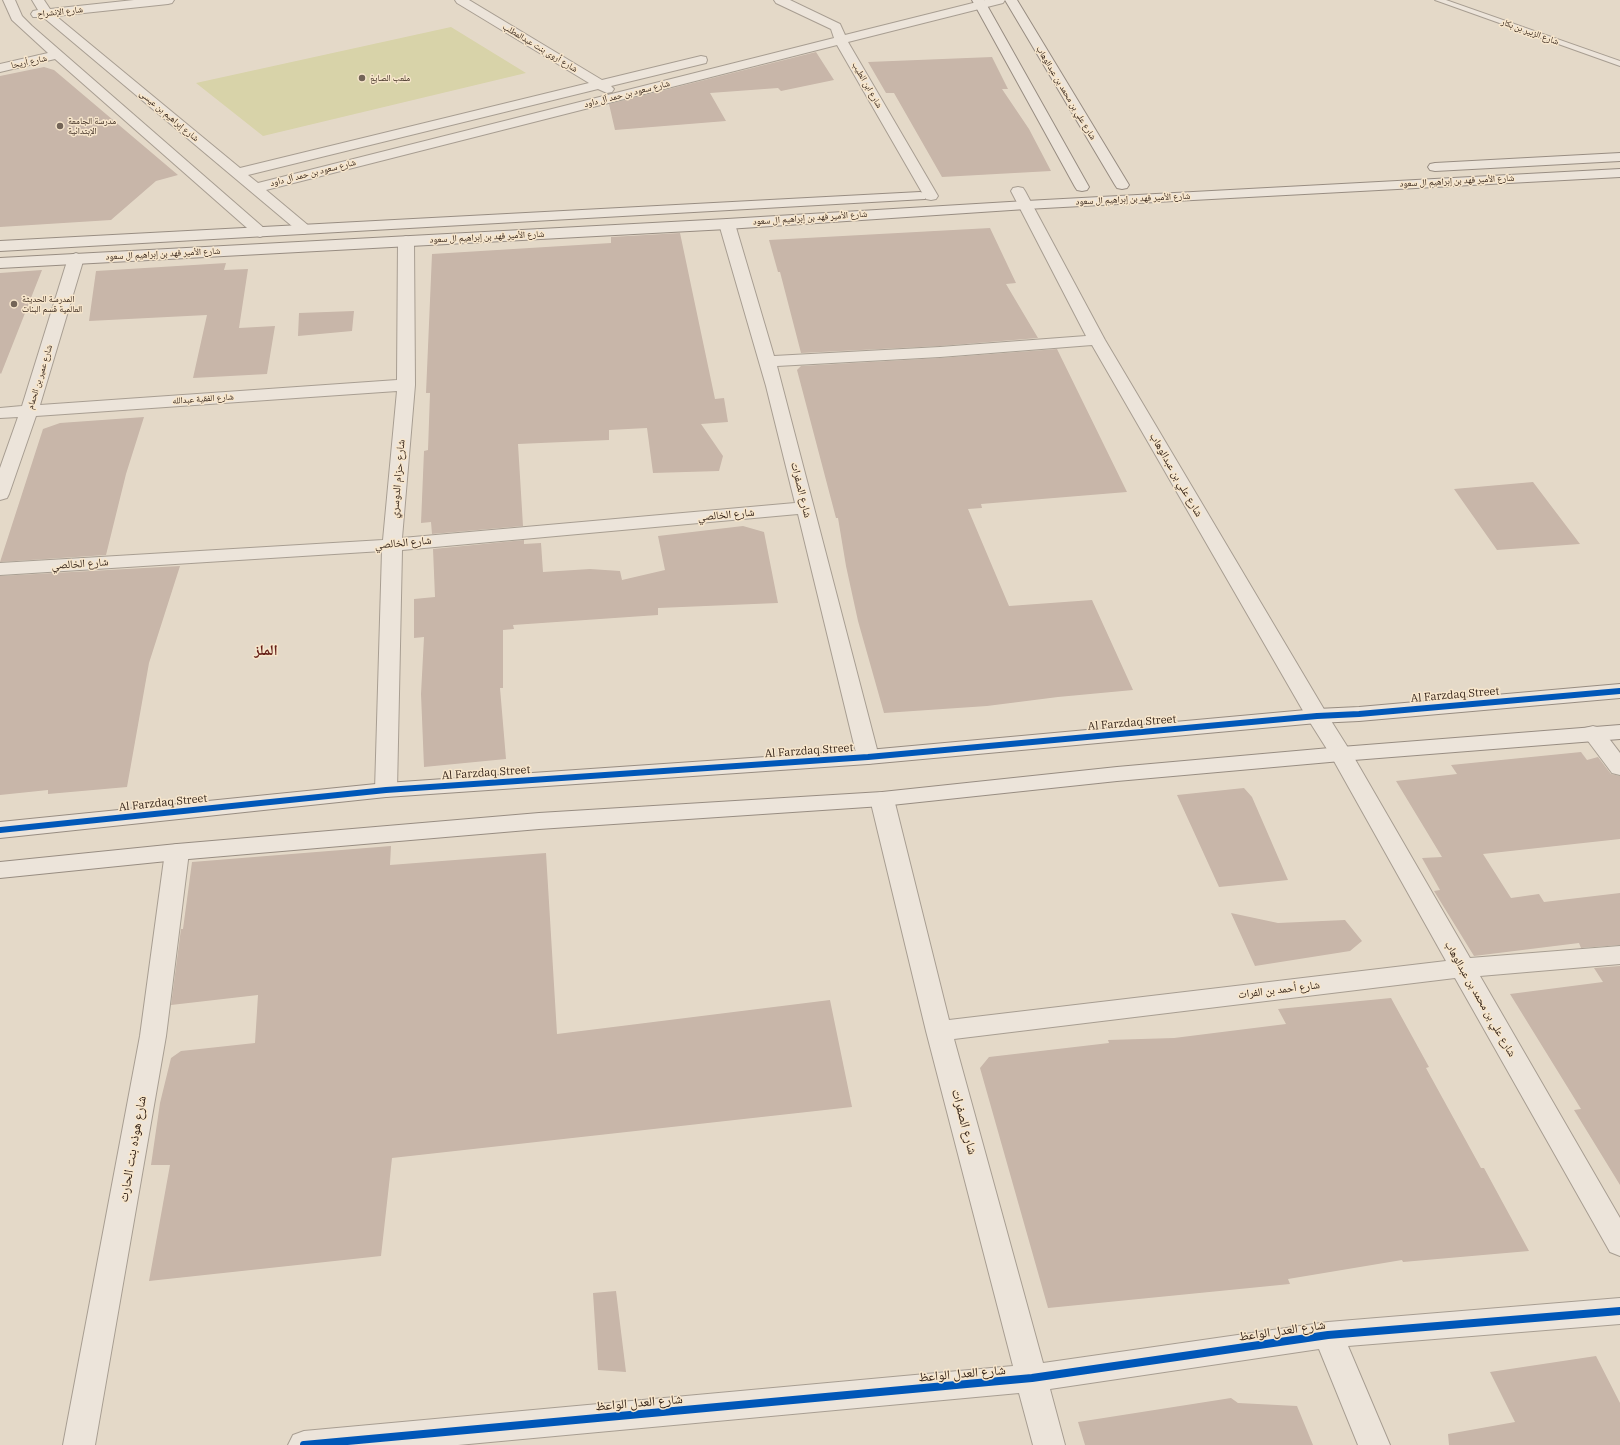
<!DOCTYPE html>
<html>
<head>
<meta charset="utf-8">
<style>
	body { margin:0 }
	canvas { display:block; background:#e4d9c8 }
</style>
</head>
<body>
<canvas width="1620" height="1445"></canvas>
<script>
const ctx = document.querySelector('canvas').getContext('2d');
ctx.lineJoin = 'round';
function fill(path, color) { ctx.fillStyle = color; ctx.fill(path, 'evenodd'); }
function stroke(path, color, width, dash) { ctx.strokeStyle = color; ctx.lineWidth = width; ctx.lineCap = dash ? 'butt' : 'round'; ctx.setLineDash(dash || []); ctx.stroke(path); }
function write(font, color, halo, rows, align = 'center') {
  ctx.font = font + ' "IBM Plex Serif","Noto Naskh Arabic",serif'; ctx.lineWidth = 3; ctx.setLineDash([]); ctx.textBaseline = 'middle'; ctx.strokeStyle = halo; ctx.fillStyle = color; for (const [text, x, y, turn = 0] of rows) {
    ctx.save(); ctx.translate(x, y); ctx.rotate((+turn || 0) * Math.PI / 180); ctx.textAlign = isNaN(turn) ? turn : align; if (halo) ctx.strokeText(text, 0, 0); ctx.fillText(text, 0, 0); ctx.restore();
  }
}
fill(new Path2D(`
	M451 27 526 73 263 136 196 83Z`), '#d8d3a9');
fill(new Path2D(`
	M816 52 834 80 781 91 778 88 710 93 726 121 615 130 609 104Z
	M992 57 1008 89H1002L1029 129 1051 171 942 177 894 93H886L868 62Z
	M44 67 54 70 178 175 156 181 111 220 0 227V76Z
	M990 228 1016 283 1006 284 1038 338 940 346 801 353 780 272H778L769 240Z
	M680 233 715 399 724 398 728 422 701 424 723 456 719 471 653 473 647 428 609 430V440L518 444 523 526 432 534 431 522 421 523 424 451 428 450 430 393H426L432 254 611 243V237Z
	M226 263 224 270 248 269 239 328 275 326 267 374 193 378 207 315 89 321 96 271Z
	M42 270 1 374 0 373V273Z
	M354 311 352 331 298 336 299 313Z
	M1057 349 1127 492 981 504 982 508 968 509 1009 606 1092 600 1133 690 1058 697 987 706 884 713 858 621 846 566 838 518H836L797 370 801 366 940 358Z
	M144 417 126 474 106 555 0 562 43 429 60 423Z
	M1533 482 1580 544 1497 550 1454 489Z
	M743 526 764 532 778 603 658 608V615L513 625 514 629 503 630V688H500L506 759 424 767 421 694 424 637 414 638V599L435 597 433 549 524 540V544L541 543 543 572 590 569 620 571 622 580 665 570 658 536Z
	M180 566 149 663 127 787 48 794V790L0 795V576Z
	M1581 752 1587 760 1598 757 1611 774 1620 776V839L1483 854 1511 898 1539 894 1544 902 1620 893V945L1581 948 1579 943 1474 956 1434 891 1440 890 1422 858 1442 857 1396 781 1457 774 1451 765Z
	M1244 788 1252 797 1288 880 1219 887 1177 795Z
	M391 846 390 865 546 853 557 1034 830 1000 852 1107 392 1158 381 1256 149 1281 170 1165H151L160 1103 171 1058 181 1051 255 1043 258 995 171 1005 181 929H183L192 862Z
	M1231 913 1278 923 1345 920 1362 941 1350 951 1255 966Z
	M1620 966V1185L1574 1110 1581 1109 1510 994 1603 982 1594 968Z
	M1391 998 1429 1067 1426 1068 1481 1168H1484L1529 1251 1403 1262 1402 1260 1288 1279 1290 1284 1048 1308 980 1068 989 1057 1109 1043 1108 1040 1174 1038 1286 1024 1278 1009Z
	M616 1291 626 1372 598 1370 593 1293Z
	M1596 1356 1620 1403V1445H1449L1448 1434 1515 1422 1490 1372Z
	M1231 1398 1238 1403 1297 1406 1313 1445H1085L1078 1422Z`), '#c8b6a9');
const lane = new Path2D(`
	M1435 0H1446L1620 61V66Z`);
const street = new Path2D(`
	M3 0H15L22 16 32 26 265 229 268 232 265 235 260 237 255 235 55 59 0 72V64L48 53 12 20Z
	M32 0H44L50 9 134 0H174L172 3 168 4 56 16 240 168 589 83 457 3 455 0H469L602 80 701 56 706 57 707 60 706 63 611 86 614 89 612 92 607 93 598 89 248 175 258 183 834 38 831 29 776 3 774 0H790L840 24 845 35 985 0H1005L1003 3 848 42 938 196 936 199 931 200 926 199 924 196 837 45 266 190 309 226 312 229 309 232 304 234 299 232 43 17H33L31 14 33 11 38 10Z
	M1018 187 1023 188 1025 191 1105 340 1328 716 1352 754 1470 958 1620 946V964L1480 976 1620 1218V1256L1610 1252 1455 978 954 1039 1043 1363 1328 1322 1620 1298V1324L1348 1346 1390 1445H1358L1319 1349 1050 1389 1065 1445H1033L1019 1393 458 1445H288L293 1435 304 1431 1013 1366 926 1031 870 799 874 794 882 792 890 794 894 799 949 1020 1446 961 1330 754 1306 716 1092 345 940 357 777 366 879 757 876 762 868 764 860 762 857 757 798 514 402 550 397 790 394 795 386 797 378 795 375 790 382 551 0 575V563L383 540 397 391 36 416 9 494 7 498 0 500V468L18 417 0 418V408L22 406 68 258 71 255 76 253 81 255 84 258 40 405 397 380 398 241 401 238 406 236 411 238 414 241 415 385 402 538 795 503 766 386 719 224 722 221 727 219 732 221 735 224 774 356 940 347 1086 336 1011 191 1013 188Z
	M1593 726 1601 728 1620 753V775L1612 773 1582 733 1585 728Z
	M177 844 185 846 189 852 166 1036 95 1445H63L140 1036 165 852 169 846Z`);
const secondary = new Path2D(`
	M972 0H984L1089 187 1087 190 1082 191 1077 190 1075 187Z
	M1005 0H1017L1129 185 1127 188 1122 189 1117 188 1115 185Z
	M1620 153V161L1435 171 1430 170 1428 167 1430 164 1435 163Z
	M1620 169V177L1026 209 727 229 0 268V258L727 219 1026 201Z
	M920 192 925 193 927 196 925 199 0 251V241Z
	M1620 684V698L1359 721 1317 723 868 764 386 797 0 838V822L386 783 868 750 1317 709 1359 707Z
	M1620 725V739L1341 761 1117 781 882 806 539 829 177 860 0 878V862L177 844 539 813 882 792 1117 767 1341 747Z`);
stroke(lane, '#a89e92', 2);
stroke(street, '#a89e92', 2);
stroke(secondary, '#988d82', 2);
fill(lane, '#ece4da');
fill(street, '#ece4da');
fill(secondary, '#ece4da');
stroke(new Path2D(`
	M0 830 386 790 868 757 1317 716 1359 714 1620 691`), '#0057b8', 6);
stroke(new Path2D(`
	M304 1445 1032 1378 1328 1335 1620 1311`), '#0057b8', 8);
for (const [x, y, r, color] of [
	[362,78,4,"#736457"],
	[60,126,4,"#736457"],
	[14,304,4,"#736457"]
]) { const dot = new Path2D(); dot.arc(x, y, r, 0, 2 * Math.PI); ctx.fillStyle = color; ctx.fill(dot); stroke(dot, '#f7e6cc', 1.5); }
write('9px', '#36251a', '#f7e6cc', [
	["شارع الإنشراح",60,12,-6],
	["شارع الزبير بن بكار",1530,32,20],
	["شارع أروى بنت عبدالمطلب",540,48,31],
	["شارع أريحا",29,62,-12],
	["شارع ابن الطيب",867,85,60],
	["شارع علي بن محمد بن عبدالوهاب",1066,93,59],
	["شارع سعود بن حمد آل داود",627,94,-14],
	["شارع إبراهيم بن عيسى",169,116,40],
	["شارع سعود بن حمد آل داود",313,173,-14],
	["شارع الأمير فهد بن إبراهيم ال سعود",1457,181,-3],
	["شارع الأمير فهد بن إبراهيم ال سعود",1133,199,-3],
	["شارع الأمير فهد بن إبراهيم ال سعود",810,218,-4],
	["شارع الأمير فهد بن إبراهيم ال سعود",487,237,-3],
	["شارع الأمير فهد بن إبراهيم ال سعود",163,254,-3],
	["شارع عمير بن الحمام",40,377,-73],
	["شارع الفقية عبدالله",203,399,-4]
]);
write('9px', '#36251a', '#f7e6cc', [
	["ملعب الصايغ",370,78],
	["مدرسة الجامعة",68,121],
	["الإبتدائية",68,131],
	["المدرسة الحديثة",22,299],
	["العالمية قسم البنات",22,309]
], 'left');
write('11px', '#36251a', '#f7e6cc', [
	["شارع علي بن عبدالوهاب",1176,475,60],
	["شارع حزام الدوسري",398,479,-85],
	["شارع الصفرات",801,490,76],
	["شارع الخالصي",726,515,-5],
	["شارع الخالصي",403,543,-5],
	["شارع الخالصي",80,564,-4],
	["Al Farzdaq Street",1455,695,-5],
	["Al Farzdaq Street",1132,723,-5],
	["Al Farzdaq Street",809,751,-4],
	["Al Farzdaq Street",486,773,-4],
	["Al Farzdaq Street",163,803,-6],
	["شارع أحمد بن الفرات",1279,990,-7],
	["شارع علي بن محمد بن عبدالوهاب",1480,999,60]
]);
write('13px', '#36251a', '#f7e6cc', [
	["شارع الصفرات",964,1122,75],
	["شارع هوذه بنت الحارث",133,1149,-80],
	["شارع العدل الواعظ",1282,1331,-8],
	["شارع العدل الواعظ",962,1374,-5],
	["شارع العدل الواعظ",639,1403,-5]
]);
write('bold 15px', '#651f17', '#f7e6cc', [
	["الملز",266,651]
]);
</script>
</body>
</html>
